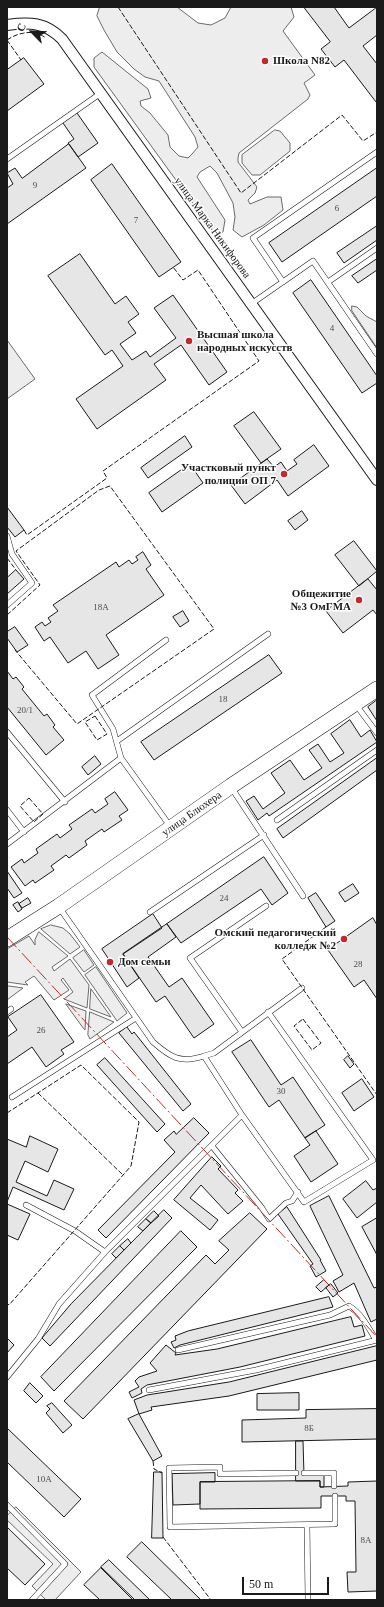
<!DOCTYPE html>
<html>
<head>
<meta charset="utf-8">
<style>
	body { margin:0 }
	#map { position:relative; width:384px; height:1607px; overflow:hidden; background:#fff; font-family:Georgia,serif }
	canvas { display:block }
	.frame { position:absolute; inset:0; border:8px solid #1a1a1a; pointer-events:none }
	.north { position:absolute; left:12px; top:12px; width:40px; height:40px; -webkit-text-stroke:3px #fff; paint-order:stroke; rotate:294deg; font-size:11px; font-weight:700; line-height:16px; text-align:center; color:#1a1a1a }
	.north::after { content:''; display:block; margin:auto; width:14px; height:18px; background:#1a1a1a; clip-path:polygon(50% 0,100% 100%,50% 72%,0 100%) }
	.scale { position:absolute; left:242px; top:1577px; width:87px; height:18px; box-sizing:border-box; border:2px solid #1a1a1a; border-top:0; padding-left:5px; font-size:12px; line-height:14px; white-space:nowrap; color:#1a1a1a; -webkit-text-stroke:3px #fff; paint-order:stroke }
</style>
</head>
<body>
<div id="map">
<canvas width="384" height="1607"></canvas>
<div class="frame"></div>
<div class="north">С</div>
<div class="scale">50 m</div>
</div>
<script>
const ctx = document.querySelector('canvas').getContext('2d');
ctx.lineJoin = 'round';
function fill(path, color) { ctx.fillStyle = color; ctx.fill(path, 'evenodd'); }
function stroke(path, color, width, dash) { ctx.strokeStyle = color; ctx.lineWidth = width; ctx.lineCap = dash ? 'butt' : 'round'; ctx.setLineDash(dash || []); ctx.stroke(path); }
function write(font, color, halo, rows, align = 'center') {
  ctx.font = font + ' Georgia,serif'; ctx.lineWidth = 3; ctx.setLineDash([]); ctx.textBaseline = 'middle'; ctx.strokeStyle = halo; ctx.fillStyle = color; for (const [text, x, y, turn = 0] of rows) {
    ctx.save(); ctx.translate(x, y); ctx.rotate((+turn || 0) * Math.PI / 180); ctx.textAlign = isNaN(turn) ? turn : align; if (halo) ctx.strokeText(text, 0, 0); ctx.fillText(text, 0, 0); ctx.restore();
  }
}
const built = new Path2D(`
	M100 7H177L198 23 211 25 225 18 231 7H291L294 17 283 31 315 75 304 83 310 95 308 99 239 153 238 158V162L257 187 255 193 248 200 250 204 267 197H281L283 210 264 225 242 237 233 230 235 217 233 203 217 173 210 166 200 172 197 177 225 220 223 232 219 235 215 234 94 67V58L102 52 148 89 151 98 140 101 141 106 150 113 168 135 170 147 179 156 188 158 192 154 198 147 195 137 159 81 145 77 134 69 117 52 104 30 97 16Z
	M275 130 280 131 290 143V151L260 175H252L242 163V155Z
	M352 306 357 307 366 316 377 322V348L352 311Z
	M7 340 35 379 7 399Z
	M51 925 63 928 70 934 80 947 70 954 41 929Z
	M39 932 68 956 52 967 54 971 70 959 89 985 87 1008 64 999 73 992 63 978 61 980 69 990 54 1000 34 976 25 982 28 985 7 982V949L29 936 35 945V940Z
	M84 950 94 965 84 972 73 958Z
	M96 967 127 1013 117 1021 85 975Z
	M7 986H9L23 988 7 1000Z
	M91 989 111 1017 90 1009Z
	M66 1004 86 1011 85 1030 84 1029Z
	M90 1012 114 1022 90 1039 88 1035Z
	M16 1507 81 1572 55 1600H46L32 1586 53 1564 7 1520V1516Z`);
fill(built, '#ededed');
stroke(built, '#6a6a6a', 1);
const building = new Path2D(`
	M304 7H334L349 28 377 7V35L363 46 377 64V102H376L344 60 335 67 321 49 330 42Z
	M24 58 44 84 7 111V70Z
	M77 113 98 143 78 157 68 143 74 139 63 123Z
	M69 144 86 168 7 224V188L13 184 7 173 15 168 22 178Z
	M112 164 181 262 159 277 91 180Z
	M377 168V196L282 262 269 243Z
	M377 226V240L344 263 337 253Z
	M80 254 115 304 126 296 139 314 128 322 136 333 120 344 132 360 146 351 150 357 176 338 154 308 173 295 227 372 209 385 181 345 154 364 166 380 97 429 76 399 123 366 112 350 105 355 48 276Z
	M377 259V270L358 283 352 276Z
	M311 280 377 376V383L362 393 293 293Z
	M254 412 281 449 261 463 234 426Z
	M185 436 192 447 148 478 141 468Z
	M314 445 329 466 288 496 277 480 245 504 231 485 267 459 274 467 281 462 287 471 297 464 294 460Z
	M190 464 203 483 162 512 149 493Z
	M7 507 24 530 15 537 7 527Z
	M302 511 308 520 295 530 288 521Z
	M354 541 377 571 359 586 335 555Z
	M143 552 151 565 146 569 164 595 106 635 119 655 98 669 86 651 68 663 50 637 44 641 35 627 42 622 45 626 51 622 48 618 58 611 53 605 116 562 119 567 129 560 132 564 138 560 136 557Z
	M16 570 24 579 7 594V578Z
	M368 579 377 590V615L373 610 343 633 326 611Z
	M183 611 189 621 180 627 173 617Z
	M15 627 28 645 17 652 7 638V632Z
	M269 655 282 673 154 760 141 742Z
	M7 671 13 679 16 677 24 687 22 689 44 716 47 714 55 725 53 727 64 740 46 755 7 707Z
	M376 701 377 702V721L368 707Z
	M350 720 361 737 370 730 377 742 269 816 267 813 258 820 246 801 254 796 263 809 285 793 271 773 290 760 304 780 322 768 309 750 318 744 330 762 344 753 331 734Z
	M95 756 101 764 88 775 82 767Z
	M377 758V770L283 838 277 829Z
	M115 792 128 810 119 816 122 820 104 832 102 829 85 841 87 845 69 858 66 855 51 866 54 870 35 883 33 880 25 886 11 867 22 859 24 863 38 853 36 849 57 834 60 838 72 829 69 825 92 809 95 813 108 804 105 799Z
	M264 857 288 893 272 905 261 889 181 943 167 924Z
	M7 871 22 893 14 898 7 888Z
	M353 884 359 893 345 902 339 893Z
	M316 893 335 921 326 927 308 898Z
	M28 898 31 903 22 908 19 904Z
	M18 902 22 909 18 912 13 905Z
	M153 914 162 928 123 954 139 978 127 987 102 949Z
	M373 918 377 925V999L364 980 354 987 328 950Z
	M167 924 176 937 148 957 169 987 182 978 214 1024 194 1038 165 996 156 1002 123 954Z
	M41 995 74 1042 61 1050 64 1054 46 1067 32 1047 7 1064V1037L17 1030 8 1017Z
	M127 1027 132 1034 134 1032 191 1104 183 1111 119 1033Z
	M251 1040 281 1085 293 1077 325 1125 305 1138 279 1100 269 1107 232 1052Z
	M348 1056 354 1064 350 1068 344 1060Z
	M105 1058 165 1124 157 1132 97 1065Z
	M362 1079 374 1097 354 1111 342 1093Z
	M194 1118 209 1133 106 1238 98 1230 175 1152 164 1140 174 1131 176 1134Z
	M316 1131 338 1164 311 1182 294 1156 310 1145 305 1138Z
	M30 1136 58 1149 48 1172 25 1161 16 1182 47 1196 54 1180 74 1189 64 1210 13 1187 7 1202V1139L26 1147Z
	M212 1157 221 1166 218 1169 238 1190 235 1193 243 1201 228 1214 201 1185 190 1198 218 1220 210 1230 174 1200Z
	M366 1181 373 1190 377 1188V1202L357 1218 343 1199Z
	M329 1196 374 1288 377 1287V1319L371 1322 354 1283 339 1292 333 1281 343 1275 310 1206Z
	M7 1204 30 1214 18 1240 7 1235Z
	M287 1207 321 1260H320L326 1271 316 1277 310 1266 313 1264 278 1214Z
	M164 1210 172 1218 50 1346 42 1338 71 1304Z
	M154 1211 159 1216 151 1223 146 1219Z
	M250 1213 267 1229 83 1419 64 1401 206 1255 215 1264 229 1250 219 1241Z
	M377 1218V1255L362 1227Z
	M146 1219 151 1223 143 1231 138 1227Z
	M181 1231 197 1247 54 1391 41 1377Z
	M128 1239 131 1243 124 1250 120 1246Z
	M120 1246 124 1250 116 1258 112 1254Z
	M324 1280 329 1285 321 1292 316 1287Z
	M331 1284 338 1293 333 1297 326 1288Z
	M329 1297 333 1307 180 1345 174 1348 171 1342 176 1340 175 1336 188 1331Z
	M351 1317 354 1327 362 1325 365 1336 240 1367 147 1385 141 1389 142 1393 132 1398 129 1392 139 1387 135 1381 139 1377 157 1371 150 1363 166 1345 176 1353 175 1355 217 1349Z
	M7 1338 14 1345 7 1353Z
	M377 1346V1360L229 1396 151 1407 152 1410 139 1414 134 1400 147 1395 229 1382Z
	M30 1383 43 1396 36 1403 24 1391Z
	M299 1393V1410H257V1394Z
	M52 1403 72 1425 63 1433 46 1413 50 1409 47 1406Z
	M377 1409V1439L242 1442V1420L306 1418V1410Z
	M139 1414 162 1456 153 1461 128 1419Z
	M7 1428 81 1499 64 1517 7 1462Z
	M296 1441H303L304 1475H324V1487H320V1481H296Z
	M154 1472H162L163 1538H152Z
	M215 1473V1482H200V1504L173 1505 172 1474Z
	M320 1481V1487L348 1486V1482L377 1481V1591L348 1592 347 1572H356L355 1501H346V1496H321V1508L200 1509V1482Z
	M7 1527 45 1564 25 1585 7 1568Z
	M142 1542 201 1600H172L127 1557Z
	M109 1560 150 1600H135L101 1567Z
	M101 1568 133 1600H100L84 1585Z`);
fill(building, '#e6e6e6');
stroke(building, '#1a1a1a', 1);
const lane = new Path2D(`
	M7 159 101 93
	M283 282 253 238 377 152
	M328 282 377 248
	M251 304 313 261 377 354
	M7 536 12 554 32 583 7 605
	M166 640 92 695 113 729 121 758 170 826
	M356 705 377 733
	M7 732 65 802
	M117 741 268 634
	M231 787 303 896
	M7 810 24 832
	M277 820 377 750
	M7 844 121 758
	M59 907 153 1042C170 1057 180 1064 204 1056L242 1115 304 1202 373 1160 268 1012
	M150 912 264 835
	M7 1012 11 1009
	M242 1032 190 958 266 906
	M204 1056 214 1053 302 988
	M12 1097 136 1018
	M212 1146 262 1208 269 1219 286 1203 292 1201 298 1192
	M26 1205 75 1231 105 1252
	M178 1350 330 1315 349 1306C362 1314 368 1327 376 1340
	M7 1377 38 1339 59 1304 105 1252 242 1115
	M149 1390 256 1370 377 1340
	M296 1473 220 1474V1467L169 1468 170 1527 335 1524V1496
	M304 1473H334V1486
	M7 1505 65 1564 32 1600
	M307 1525 308 1600`);
const street = new Path2D(`
	M7 25C30 22 45 22 62 39L377 480`);
const secondary = new Path2D(`
	M7 939 59 906 231 786 377 689`);
stroke(lane, '#1a1a1a', 6);
stroke(street, '#1a1a1a', 12);
stroke(secondary, '#1a1a1a', 16);
stroke(lane, '#fff', 5);
stroke(street, '#fff', 10);
stroke(secondary, '#fff', 15);
stroke(new Path2D(`
	M118 7 241 193 342 115 363 141 377 132
	M7 40C19 32 34 29 46 38
	M7 40 21 60
	M24 530 27 535 107 478 103 471 259 361 198 270 183 280 173 267
	M7 558 16 570
	M7 615 40 585 16 551 99 490 110 486 214 629 77 724 15 650
	M95 716 107 734 97 740 85 722Z
	M29 798 43 814 34 822 20 806Z
	M326 927 282 959 377 1095
	M303 1019 321 1043 312 1050 294 1026Z
	M38 1093 123 1175
	M7 1113 81 1065 139 1122 131 1166 9 1305 7 1303
	M153 1461 154 1469 162 1473
	M163 1537 211 1600`), '#1a1a1a', 1, [5, 2]);
stroke(new Path2D(`
	M7 937 377 1337`), '#c62828', 1, [14, 3, 2, 3]);
for (const [x, y, r, color] of [
	[265,61,4,"#c62828"],
	[189,341,4,"#c62828"],
	[284,474,4,"#c62828"],
	[359,600,4,"#c62828"],
	[344,939,4,"#c62828"],
	[110,962,4,"#c62828"]
]) { const dot = new Path2D(); dot.arc(x, y, r, 0, 2 * Math.PI); ctx.fillStyle = color; ctx.fill(dot); stroke(dot, '#fff', 1.5); }
write('9px', '#4d4d4d', null, [
	["9",35,186],
	["6",337,209],
	["7",136,221],
	["4",332,329],
	["18А",101,608],
	["18",223,700],
	["20/1",25,711],
	["24",224,899],
	["28",358,965],
	["26",41,1031],
	["30",281,1092],
	["8Б",309,1429],
	["10А",44,1480],
	["8А",366,1541]
]);
write('bold 11px', '#1a1a1a', '#fff', [
	["Школа N82",273,61],
	["Высшая школа",197,335],
	["народных искусств",197,348],
	["Участковый пункт",276,468,"right"],
	["полиции ОП 7",276,481,"right"],
	["Общежитие",351,594,"right"],
	["№3 ОмГМА",351,607,"right"],
	["Омский педагогический",336,933,"right"],
	["колледж №2",336,946,"right"],
	["Дом семьи",118,962]
], 'left');
write('11px', '#1a1a1a', '#fff', [
	["улица Марка Никифорова",212,228,54],
	["улица Блюхера",192,814,-35]
]);
</script>
</body>
</html>
